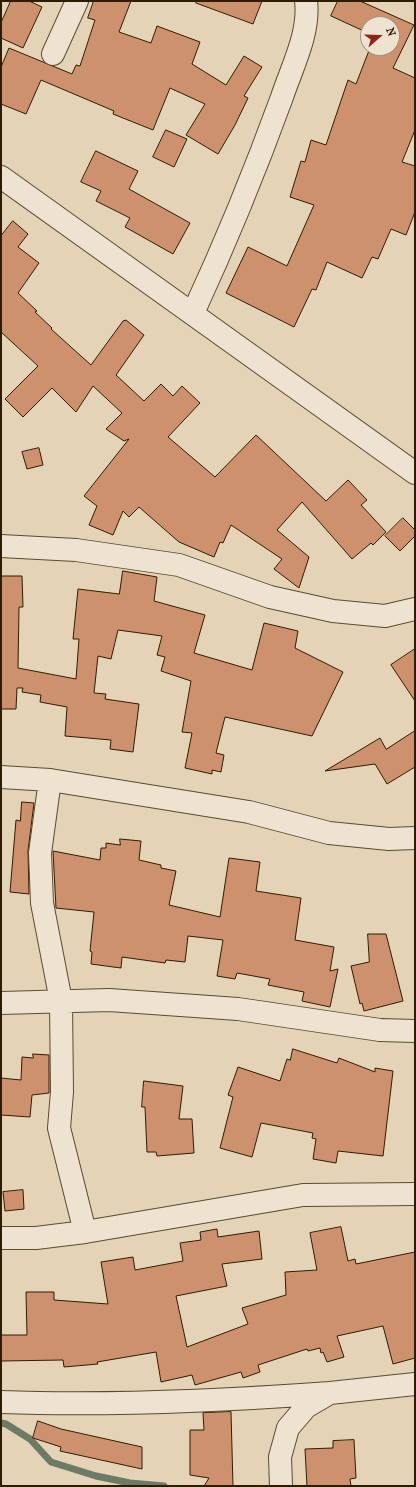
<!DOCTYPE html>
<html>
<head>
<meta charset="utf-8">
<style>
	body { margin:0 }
	#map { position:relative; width:416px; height:1487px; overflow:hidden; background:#e5d3b8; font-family:"IM FELL French Canon",serif }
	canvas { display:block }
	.frame { position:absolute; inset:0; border:2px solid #2f1c00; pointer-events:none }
	.north { position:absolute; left:360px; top:16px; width:40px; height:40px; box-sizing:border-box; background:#eee2d1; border:1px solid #a2937d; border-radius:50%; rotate:70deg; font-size:11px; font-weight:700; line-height:16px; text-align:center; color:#2f1c00 }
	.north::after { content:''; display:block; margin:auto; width:14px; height:18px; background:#8f2418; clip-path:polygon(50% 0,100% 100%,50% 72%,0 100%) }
</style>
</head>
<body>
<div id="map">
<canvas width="416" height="1487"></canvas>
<div class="frame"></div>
<div class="north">N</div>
</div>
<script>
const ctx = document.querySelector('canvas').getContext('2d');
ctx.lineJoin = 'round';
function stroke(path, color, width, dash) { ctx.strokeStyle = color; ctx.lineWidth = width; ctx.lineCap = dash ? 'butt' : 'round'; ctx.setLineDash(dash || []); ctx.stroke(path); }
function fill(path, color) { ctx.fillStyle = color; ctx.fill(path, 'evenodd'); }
stroke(new Path2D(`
	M1 1423 6 1424 30 1439 51 1462 96 1476 130 1483 164 1486`), '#6d7a65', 7);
const building = new Path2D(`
	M11 1H29L42 7 23 48 1 38V23Z
	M94 1H131L119 32 151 43 157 26 200 42 192 64 226 85 244 56 262 67 244 96 248 98 235 125 218 154 186 135 205 104 170 88 153 130 113 114 114 111 41 80 26 114 1 104V67L9 48 72 74 76 65 80 66 95 20 88 18Z
	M197 1H262L253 24 196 3Z
	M338 1H360L414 25 393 68 415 78V130L402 162 415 166V212L406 235 391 229 378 259 372 257 362 278 327 262 316 290 312 289 294 327 226 293 248 247 287 266 314 205 290 197 301 161 305 162 311 140 326 145 348 80 356 84 370 48H392V24H368V33L331 16Z
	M166 130 187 139 174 167 153 157Z
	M96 151 138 171 129 189 190 223 173 254 125 227 130 218 96 201 101 191 81 182Z
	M13 221 28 234 18 247 39 263 18 293 37 311 35 312 52 328 51 329 91 365 123 321 126 320 144 335 116 375 144 401 161 384 173 396 182 386 200 403 168 437 215 477 256 435 326 501 348 480 367 500 361 505 386 532 373 545 371 543 352 559 302 502 277 530 309 557 299 588 274 569 282 559 231 525 223 543 220 542 214 557 179 542 139 507 129 517 123 511 113 535 89 525 97 506 84 496 129 439 124 441 106 429 122 413 93 386 76 412 52 388 23 417 5 399 38 366 1 332V236Z
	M39 448 43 465 27 469 22 452Z
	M403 518 415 530V536L400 551 385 536Z
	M123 571 157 577 154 601 205 615 194 653 252 670 264 623 298 631 295 648 343 672 312 736 225 717 216 753 224 755 221 772 212 770V774L185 768 192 733 182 732 191 681 161 671 165 657 157 655 162 636 118 630 111 659 98 656 94 693 106 694 105 699 139 704 133 752 110 749 111 740 65 736 67 707 40 702 41 695 22 692 23 688H17L16 709H1V576H22L23 607H19L18 668 76 679 79 639H73L78 589 119 594Z
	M415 649V701L391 665Z
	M415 731V767L387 784 375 764 325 771 380 738 386 749Z
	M22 802 34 803 28 851 29 894 10 892 16 820 20 821Z
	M120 839 141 841 139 860 161 865V868L176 871 169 905 220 917 229 858 260 862 256 891 301 898 295 940 334 947 330 971 338 969 330 1007 302 1001 304 992 268 985 270 979 237 973 235 979 217 976 223 940 188 936 185 962 166 960 165 963 122 957 121 968 91 964 92 952 90 951 94 912 56 908 53 851 100 860 101 848H106V843L120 845Z
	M368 934H386L403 1001 364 1011 362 1003 360 1004 351 966 369 962Z
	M293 1049 337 1063 339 1058 375 1072V1068L393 1071 383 1156 338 1151 336 1163 313 1159 316 1139 312 1138 313 1133 261 1123 252 1157 220 1148 233 1097 228 1095 238 1067 280 1081 287 1059 290 1060Z
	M33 1054 49 1055V1093L32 1095 30 1117 1 1115V1078L21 1080 22 1057 33 1058Z
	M144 1081 183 1086 179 1119H192L194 1153 157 1156 156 1152H147L145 1107H142Z
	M23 1190 24 1209 5 1211 3 1192Z
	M341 1227 348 1261 355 1259 356 1264 415 1252V1358L393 1364 383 1326 337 1336 344 1357 327 1362 323 1352 321 1353 320 1348 308 1351 307 1349 258 1365 260 1372 243 1378 241 1372 195 1385 192 1375 161 1382 156 1352 97 1362 98 1364 64 1367 63 1360 1 1361V1335H27L26 1292H54V1300L108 1304 101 1262 133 1257 135 1270 183 1261 180 1243 201 1240 200 1232 217 1229 218 1237 259 1231 262 1259 222 1264 227 1286 176 1296 187 1347 248 1324 242 1308 286 1295 285 1272 317 1270 310 1233Z
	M231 1412 233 1486H204L209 1478 190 1475V1430H204L203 1413Z
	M38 1421 61 1429 142 1447V1469L60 1451 61 1447 33 1438Z
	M354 1440 356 1478 350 1479 351 1486H307L305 1449 333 1448V1441Z`);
fill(building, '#cd916e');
stroke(building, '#2f1c00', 1);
const minor = new Path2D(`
	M53 54 77 1
	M1 177 415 473
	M193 313C226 242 255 171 282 97 292 67 310 33 306 1
	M1 546 76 550 179 565 270 597 333 611 385 616 415 609
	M1 777 50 780 249 812 329 833 389 839 415 838
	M50 780 40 853 42 903 61 1001 62 1092 59 1128 85 1232
	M1 1003 109 1000 238 1009 380 1030 415 1031
	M1 1238H36L85 1232 303 1195 415 1194
	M1 1402C110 1406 220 1401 330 1393
	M281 1486 280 1457 288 1428 306 1407 330 1393 415 1384`);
stroke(minor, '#5c4a2e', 24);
stroke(minor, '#eee2d1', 22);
</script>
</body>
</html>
